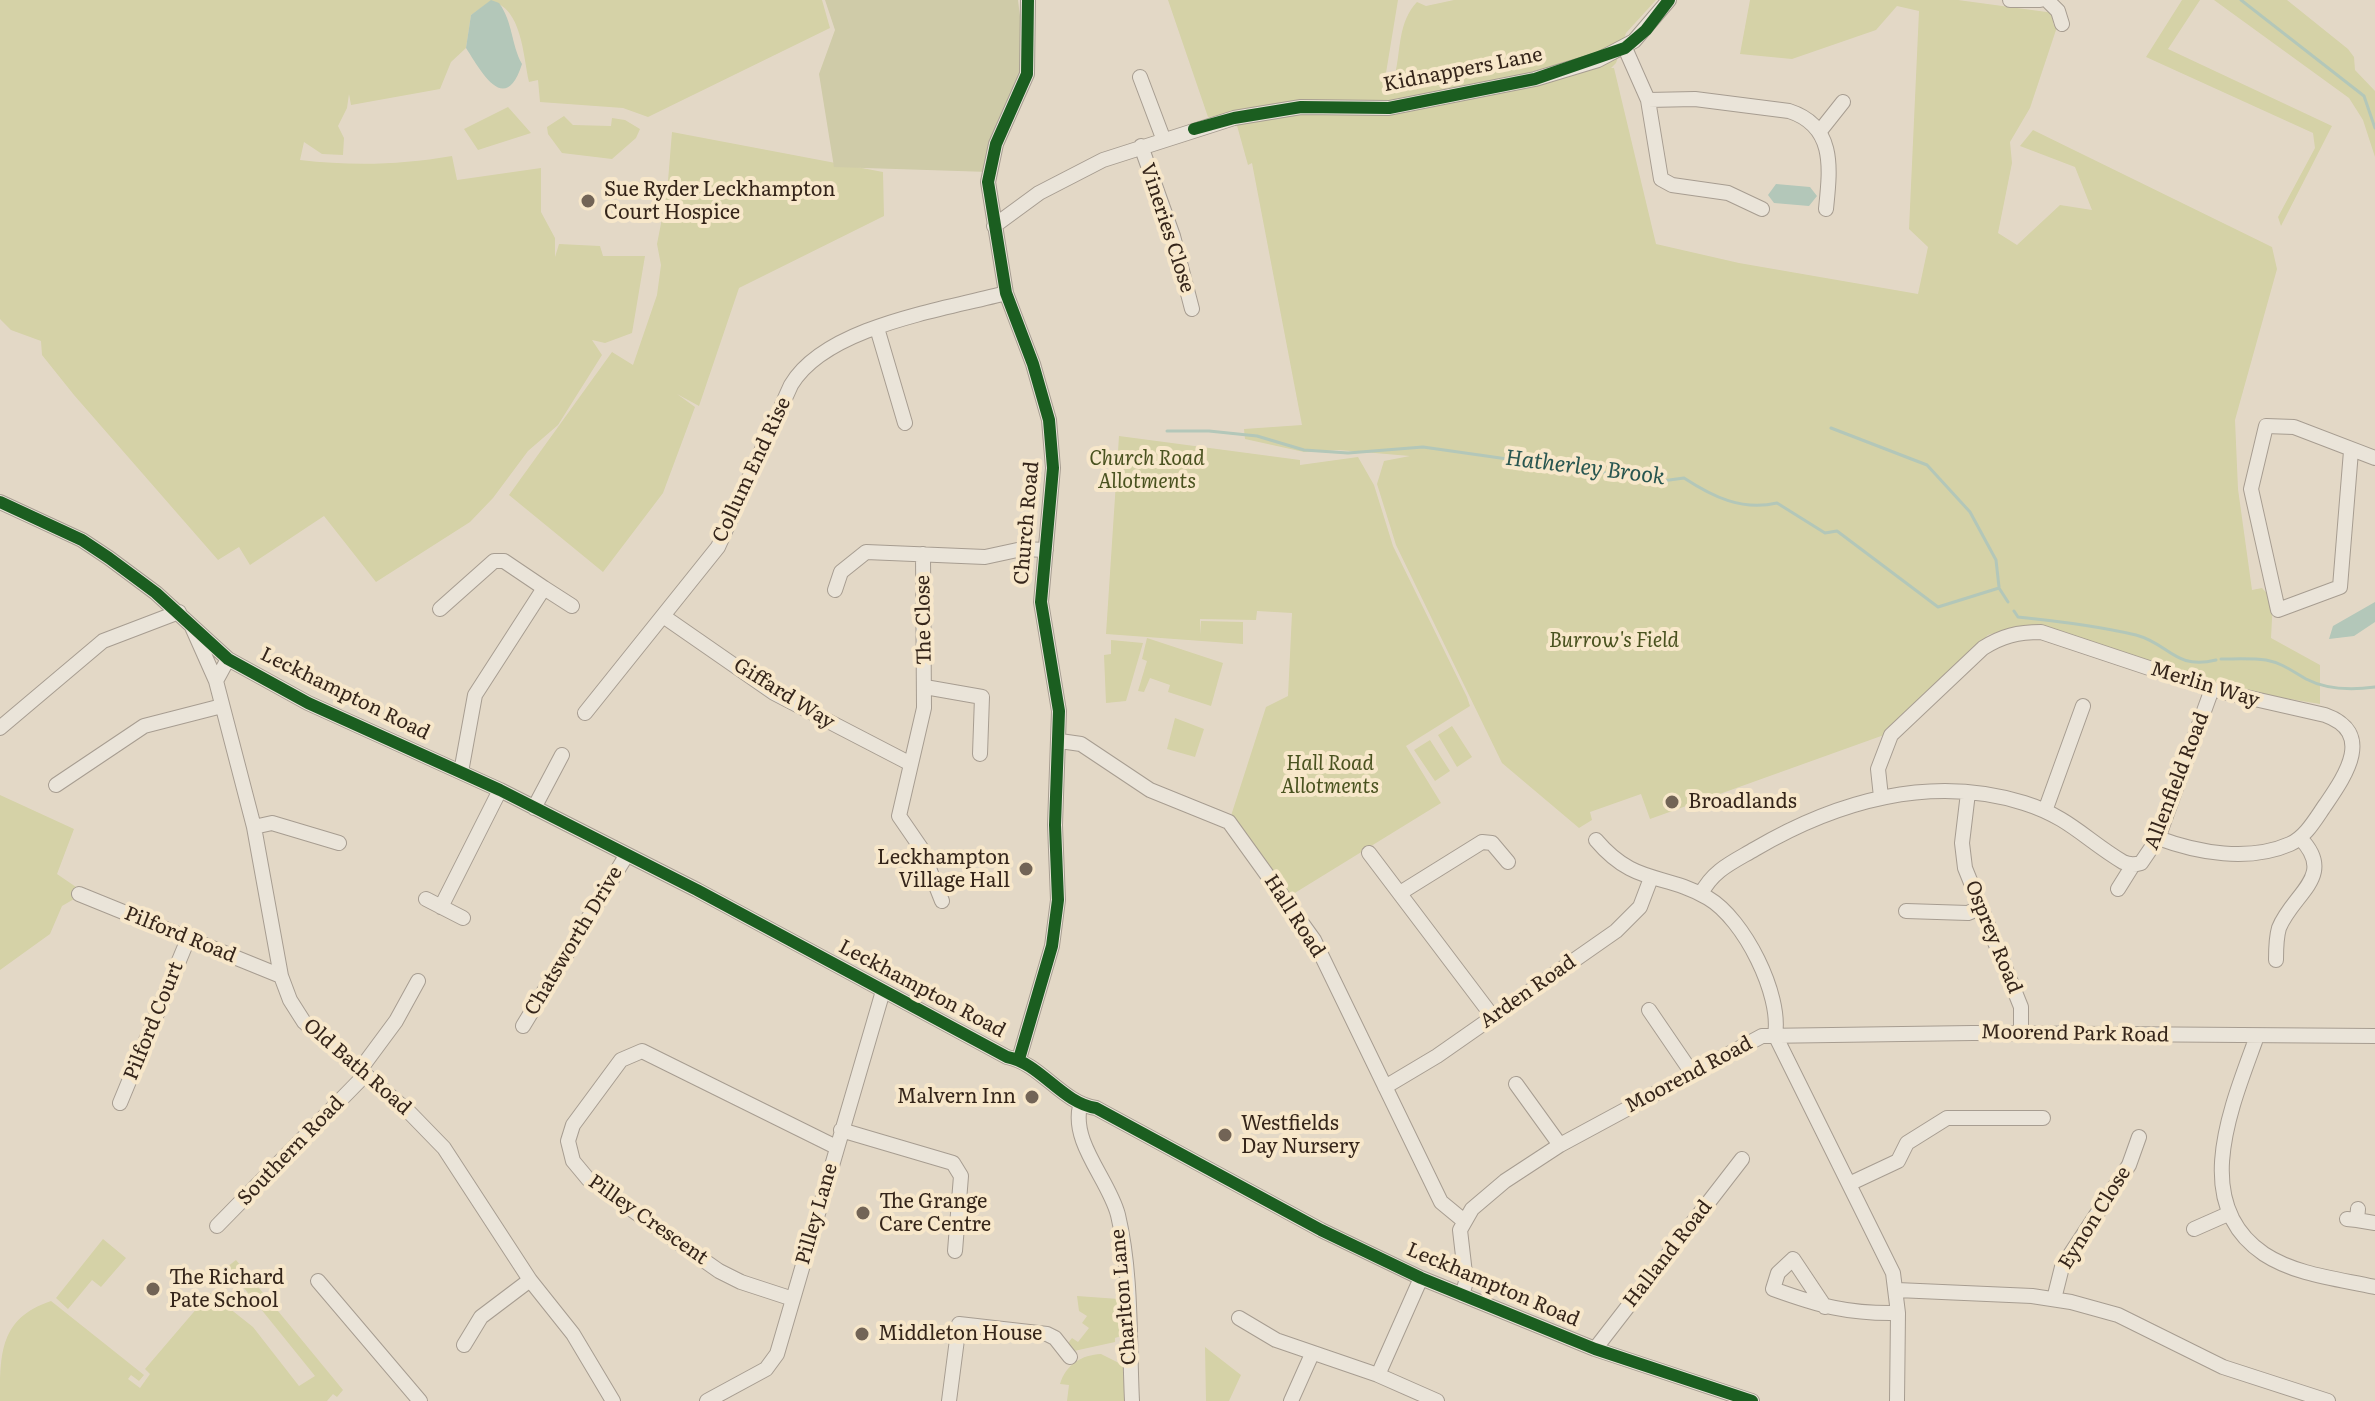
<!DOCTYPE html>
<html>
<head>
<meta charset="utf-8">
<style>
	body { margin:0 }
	canvas { display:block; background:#e3d8c6 }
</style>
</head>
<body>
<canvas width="2375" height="1401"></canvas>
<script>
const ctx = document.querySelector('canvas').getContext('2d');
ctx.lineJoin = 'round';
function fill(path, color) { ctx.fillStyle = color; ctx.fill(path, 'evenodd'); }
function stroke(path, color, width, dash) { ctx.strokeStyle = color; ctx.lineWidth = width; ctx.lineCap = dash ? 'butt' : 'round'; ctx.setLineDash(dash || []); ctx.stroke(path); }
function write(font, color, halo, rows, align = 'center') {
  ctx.font = font + ' Literata,serif'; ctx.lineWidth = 8; ctx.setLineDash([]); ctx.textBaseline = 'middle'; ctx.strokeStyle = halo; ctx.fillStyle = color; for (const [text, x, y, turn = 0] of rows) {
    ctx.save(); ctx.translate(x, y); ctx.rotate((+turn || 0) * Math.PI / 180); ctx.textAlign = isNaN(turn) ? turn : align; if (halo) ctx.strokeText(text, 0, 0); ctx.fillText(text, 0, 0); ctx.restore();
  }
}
fill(new Path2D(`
	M0 0H822L830 28 648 117 623 108 540 102 538 80 529 82C523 55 522 8 491 1L471 15 466 48 451 62 440 89 351 105 349 94 347 108 338 126 344 138 343 155 322 154 304 142 300 160C352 166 400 165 452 156L457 180 541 168V212L555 238V257L559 244 600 246 603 256H645L632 333 605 343 592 340 602 355 558 425 528 451 493 498 470 522 376 582 324 516 250 565 239 547 218 560 74 395 42 355 41 341 11 330 0 319Z
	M1168 0H1398L1386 73 1395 75C1401 49 1398 22 1417 2L1426 6 1454 0H1656L1626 33 1616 63 1611 68H1614L1656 244 1739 263 1918 294 1928 247 1909 229 1919 11 1897 6 1876 30 1792 59 1740 54 1750 0H1958L2054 13 2053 24 2057 27 2030 108 2010 142 2012 163 1998 233 2017 245 2060 205 2092 210 2075 167 2020 146 2033 130 2272 247 2277 269 2235 420 2238 489 2252 590 2262 588 2273 600 2271 638 2320 665V704L2223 688 2143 660 2011 628 1988 635 1884 735 1650 819 1641 794 1590 812 1592 820 1579 828 1502 763 1396 545 1377 484 1384 461 1410 456 1339 450 1304 452 1245 439 1244 429 1302 425 1252 163 1248 165 1236 122 1239 114 1208 117Z
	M2182 0H2200L2168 49 2332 126 2281 226 2278 217 2315 148 2313 133 2146 57Z
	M2214 0H2287L2348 49 2354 57 2355 70 2375 91V157L2363 120 2349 98Z
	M508 107 531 133 478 150 464 129Z
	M564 116 573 125 611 126 612 118 625 120 640 129 636 138 612 159 562 153 548 134 547 127Z
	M672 132 883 172 884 216 739 288 699 406 677 394 695 407 663 493 603 572 509 495 612 352 633 365 657 295 661 265 657 244 667 193Z
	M1119 436 1300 460V465L1358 457 1374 485 1393 546 1467 697 1470 706 1406 746 1441 803 1285 899 1229 822 1266 707 1288 696 1292 613 1257 611 1256 620 1200 619V635L1201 621 1243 622V644L1106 634Z
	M1147 638 1223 663 1211 706 1168 692 1170 685 1150 678 1144 692 1138 691 1147 661 1142 659Z
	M1111 640 1143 643 1126 701 1106 703 1104 655 1111 654Z
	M1175 718 1204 729 1195 757 1167 749Z
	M1452 726 1472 757 1457 767 1438 735Z
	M1430 740 1450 771 1435 781 1414 750Z
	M0 795 74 829 57 874 76 887 74 899 62 906 50 934 0 970Z
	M103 1239 126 1258 101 1287 92 1280 68 1309 56 1298Z
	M236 1260 343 1390 337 1397 333 1394 327 1401H0C0 1353 0 1318 51 1301L144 1375 139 1381 131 1375 128 1379 140 1388 150 1374 145 1369 210 1293 253 1327 299 1386 315 1376 227 1267Z
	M1077 1296 1119 1299 1121 1336 1115 1338V1342L1074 1351 1065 1347 1072 1338 1078 1342 1089 1328 1082 1323 1087 1316 1079 1311Z
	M1205 1347 1241 1375 1229 1401H1206Z
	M1101 1354 1127 1367 1129 1401H1067L1069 1385 1060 1384C1066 1364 1082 1355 1101 1354Z`), '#d5d2a7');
fill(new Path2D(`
	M825 0H1018L1027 74 989 172 834 167 819 74 835 30Z`), '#cfcba8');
fill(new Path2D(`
	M491 0 499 3C513 22 511 44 522 64 505 117 481 71 466 48L471 15Z
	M1776 184 1810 187 1817 196 1809 206 1774 203 1768 195Z
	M2375 602V622L2354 636 2329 639 2333 626Z`), '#b3c7b9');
stroke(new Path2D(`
	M2241 0 2364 96 2375 128
	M1831 428 1927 465 1970 512 1996 560 1999 587
	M1167 431H1209L1257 436 1304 450 1348 453 1423 447 1662 481 1684 478C1713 497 1742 511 1777 503L1825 533 1837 531 1938 607 1999 588 2008 602
	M2014 611 2018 617C2057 621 2098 626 2136 635 2170 644 2174 670 2216 660
	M2221 659C2235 659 2252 658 2266 660 2282 663 2292 671 2306 679 2327 690 2352 690 2375 687`), '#b3c7b9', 3);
const minor = new Path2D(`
	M2010 0H2040
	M2047 0 2058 11 2062 24
	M1625 48 1648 100 1661 179 1672 185 1728 193 1762 209
	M1140 77 1163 138
	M1648 100 1695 99 1789 111C1836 126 1830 169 1826 209
	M1820 131 1843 102
	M1141 146 1173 236 1192 309
	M994 226 1039 193 1103 160 1234 118 1301 107 1389 108 1535 79 1598 60 1634 41 1669 0
	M877 328 905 423
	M2351 451 2340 587 2278 610 2251 489 2266 426 2294 427 2375 458
	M0 502 82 540 109 558 156 593 228 659 308 703 500 790 697 890 1007 1057C1040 1063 1062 1103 1096 1108L1321 1230 1421 1278 1595 1349 1752 1401
	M923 554 924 708 899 816 921 848 942 901
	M835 590 841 572 866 552 985 557 1022 549 1046 550
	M440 609 494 561H504L544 588
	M663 616 774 693 909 763
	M192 627 216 681
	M228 659 216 681 254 827 281 976 290 1000 304 1022 409 1112 444 1148 530 1280 573 1334 613 1401
	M925 687 982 697 980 754
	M585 713 718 547 791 385C826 326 943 310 1006 293
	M0 728 103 641 179 612
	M1060 741 1081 744 1150 790 1229 822 1314 940 1441 1202 1464 1221
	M461 772 475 695 544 588 572 606
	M56 785 144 726 222 706
	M1968 793 1962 843 1965 868 2021 1007V1033
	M1881 797 1878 769 1891 735 1983 648C2002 636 2018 632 2041 632L2215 690 2325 715C2375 733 2345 776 2326 804 2316 818 2306 837 2290 844 2249 862 2198 853 2158 838
	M534 808 562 755
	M2045 811 2083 706
	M254 827 272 823 339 843
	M1596 840C1635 886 1663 872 1708 898 1744 919 1782 995 1775 1035
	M1369 853 1493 1017
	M2118 889 2133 865
	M1400 893 1482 842 1492 843 1508 862
	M79 894 281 976
	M1701 894C1713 870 1733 862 1755 849 1837 801 1931 774 2024 803 2069 817 2086 840 2123 862 2129 865 2134 865 2141 863L2158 838 2212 689
	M426 899 463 918
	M441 907 500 790
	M1906 911 1968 913 1980 908
	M2276 960C2276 949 2276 938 2279 928 2293 893 2337 876 2300 838
	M1649 1010 1692 1073
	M523 1026 626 856
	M1775 1035 1893 1273 1898 1313 1897 1401
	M2257 1036C2233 1103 2188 1203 2264 1254 2296 1275 2339 1279 2375 1287
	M1019 1059 1052 946 1058 900 1055 825 1059 711 1041 602 1053 468 1049 420 1033 364 1006 293 988 182 996 144 1027 74 1028 0
	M359 1071 396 1021 418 981
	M1516 1084 1560 1145
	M1385 1087 1437 1056 1616 931 1640 907 1651 878
	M120 1103 188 939
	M1080 1106C1071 1143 1109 1180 1118 1215 1132 1274 1129 1340 1132 1401
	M841 1130 953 1163 961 1176 955 1251
	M1849 1184 1898 1161 1907 1143 1947 1118H2043
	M2347 1219 2357 1220 2358 1209
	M2357 1220 2375 1223
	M217 1226 365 1075
	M2194 1229 2228 1214
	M318 1281 420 1401
	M1897 1290 2032 1296 2071 1302 2118 1315 2223 1367 2328 1401
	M1462 1295 1466 1282 1460 1230 1472 1209 1505 1181 1560 1145 1762 1036 1973 1033 2375 1036
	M793 1299 741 1282 719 1271 588 1179 573 1161 568 1141 573 1125 621 1060 642 1051 836 1147
	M2054 1299 2062 1267 2129 1165 2139 1137
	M1825 1307 1793 1259 1778 1273 1773 1289C1820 1306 1848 1314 1898 1313
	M1239 1318 1276 1340 1378 1375 1437 1401
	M464 1345 481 1317 530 1280
	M1595 1349 1742 1159
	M1378 1375 1421 1278
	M707 1401 766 1369 777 1354 883 991
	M949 1401 959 1324 1047 1334 1055 1338 1070 1357
	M1291 1401 1312 1354`);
stroke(minor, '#a79d91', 16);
stroke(minor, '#eae4d9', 14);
stroke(new Path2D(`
	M1194 129 1234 118 1301 107 1389 108 1535 79 1625 48 1646 30 1669 0
	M0 502 82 540 109 558 156 593 228 659 308 703 500 790 697 890 1007 1057C1040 1063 1062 1103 1096 1108L1321 1230 1421 1278 1595 1349 1752 1401
	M1019 1059 1052 946 1058 900 1055 825 1059 711 1041 602 1053 468 1049 420 1033 364 1006 293 988 182 996 144 1027 74 1028 0`), '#1b5e20', 12);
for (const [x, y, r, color] of [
	[588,201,8,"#726456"],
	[1672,802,8,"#726456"],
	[1026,869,8,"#726456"],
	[1032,1097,8,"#726456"],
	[1225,1135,8,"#726456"],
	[863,1213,8,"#726456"],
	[153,1289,8,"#726456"],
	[862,1334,8,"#726456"]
]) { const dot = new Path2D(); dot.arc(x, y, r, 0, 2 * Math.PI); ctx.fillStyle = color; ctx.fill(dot); stroke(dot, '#f7e7ca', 3); }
write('20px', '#35251a', '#f7e7ca', [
	["Kidnappers Lane",1463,70,-11],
	["Vineries Close",1167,228,72],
	["Collum End Rise",752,470,-65],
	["Church Road",1027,523,-85],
	["The Close",924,620,-91],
	["Merlin Way",2205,685,17],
	["Leckhampton Road",345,694,26],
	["Giffard Way",784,694,32],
	["Allenfield Road",2177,781,-69],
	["Hall Road",1294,916,57],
	["Pilford Road",180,935,22],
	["Osprey Road",1993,937,68],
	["Chatsworth Drive",574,941,-59],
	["Leckhampton Road",922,989,28],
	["Arden Road",1528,992,-35],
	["Pilford Court",154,1021,-68],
	["Moorend Park Road",2075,1034,1],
	["Old Bath Road",357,1067,41],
	["Moorend Road",1689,1075,-28],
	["Southern Road",291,1151,-46],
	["Pilley Lane",817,1214,-74],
	["Eynon Close",2095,1218,-58],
	["Pilley Crescent",648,1220,35],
	["Halland Road",1668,1254,-52],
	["Leckhampton Road",1493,1285,23],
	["Charlton Lane",1124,1297,-95]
]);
write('20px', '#35251a', '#f7e7ca', [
	["Sue Ryder Leckhampton",604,190],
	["Court Hospice",604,213],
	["Broadlands",1688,802],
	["Leckhampton",1010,858,"right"],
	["Village Hall",1010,881,"right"],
	["Malvern Inn",1016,1097,"right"],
	["Westfields",1241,1124],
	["Day Nursery",1241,1147],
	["The Grange",879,1202],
	["Care Centre",879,1225],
	["The Richard",169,1278],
	["Pate School",169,1301],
	["Middleton House",878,1334]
], 'left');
write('italic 20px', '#49521f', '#f7e7ca', [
	["Church Road",1147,459],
	["Allotments",1147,482],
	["Burrow's Field",1614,641],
	["Hall Road",1330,764],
	["Allotments",1330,787]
]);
write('italic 22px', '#285650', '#f7e7ca', [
	["Hatherley Brook",1585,468,7]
]);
</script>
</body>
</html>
